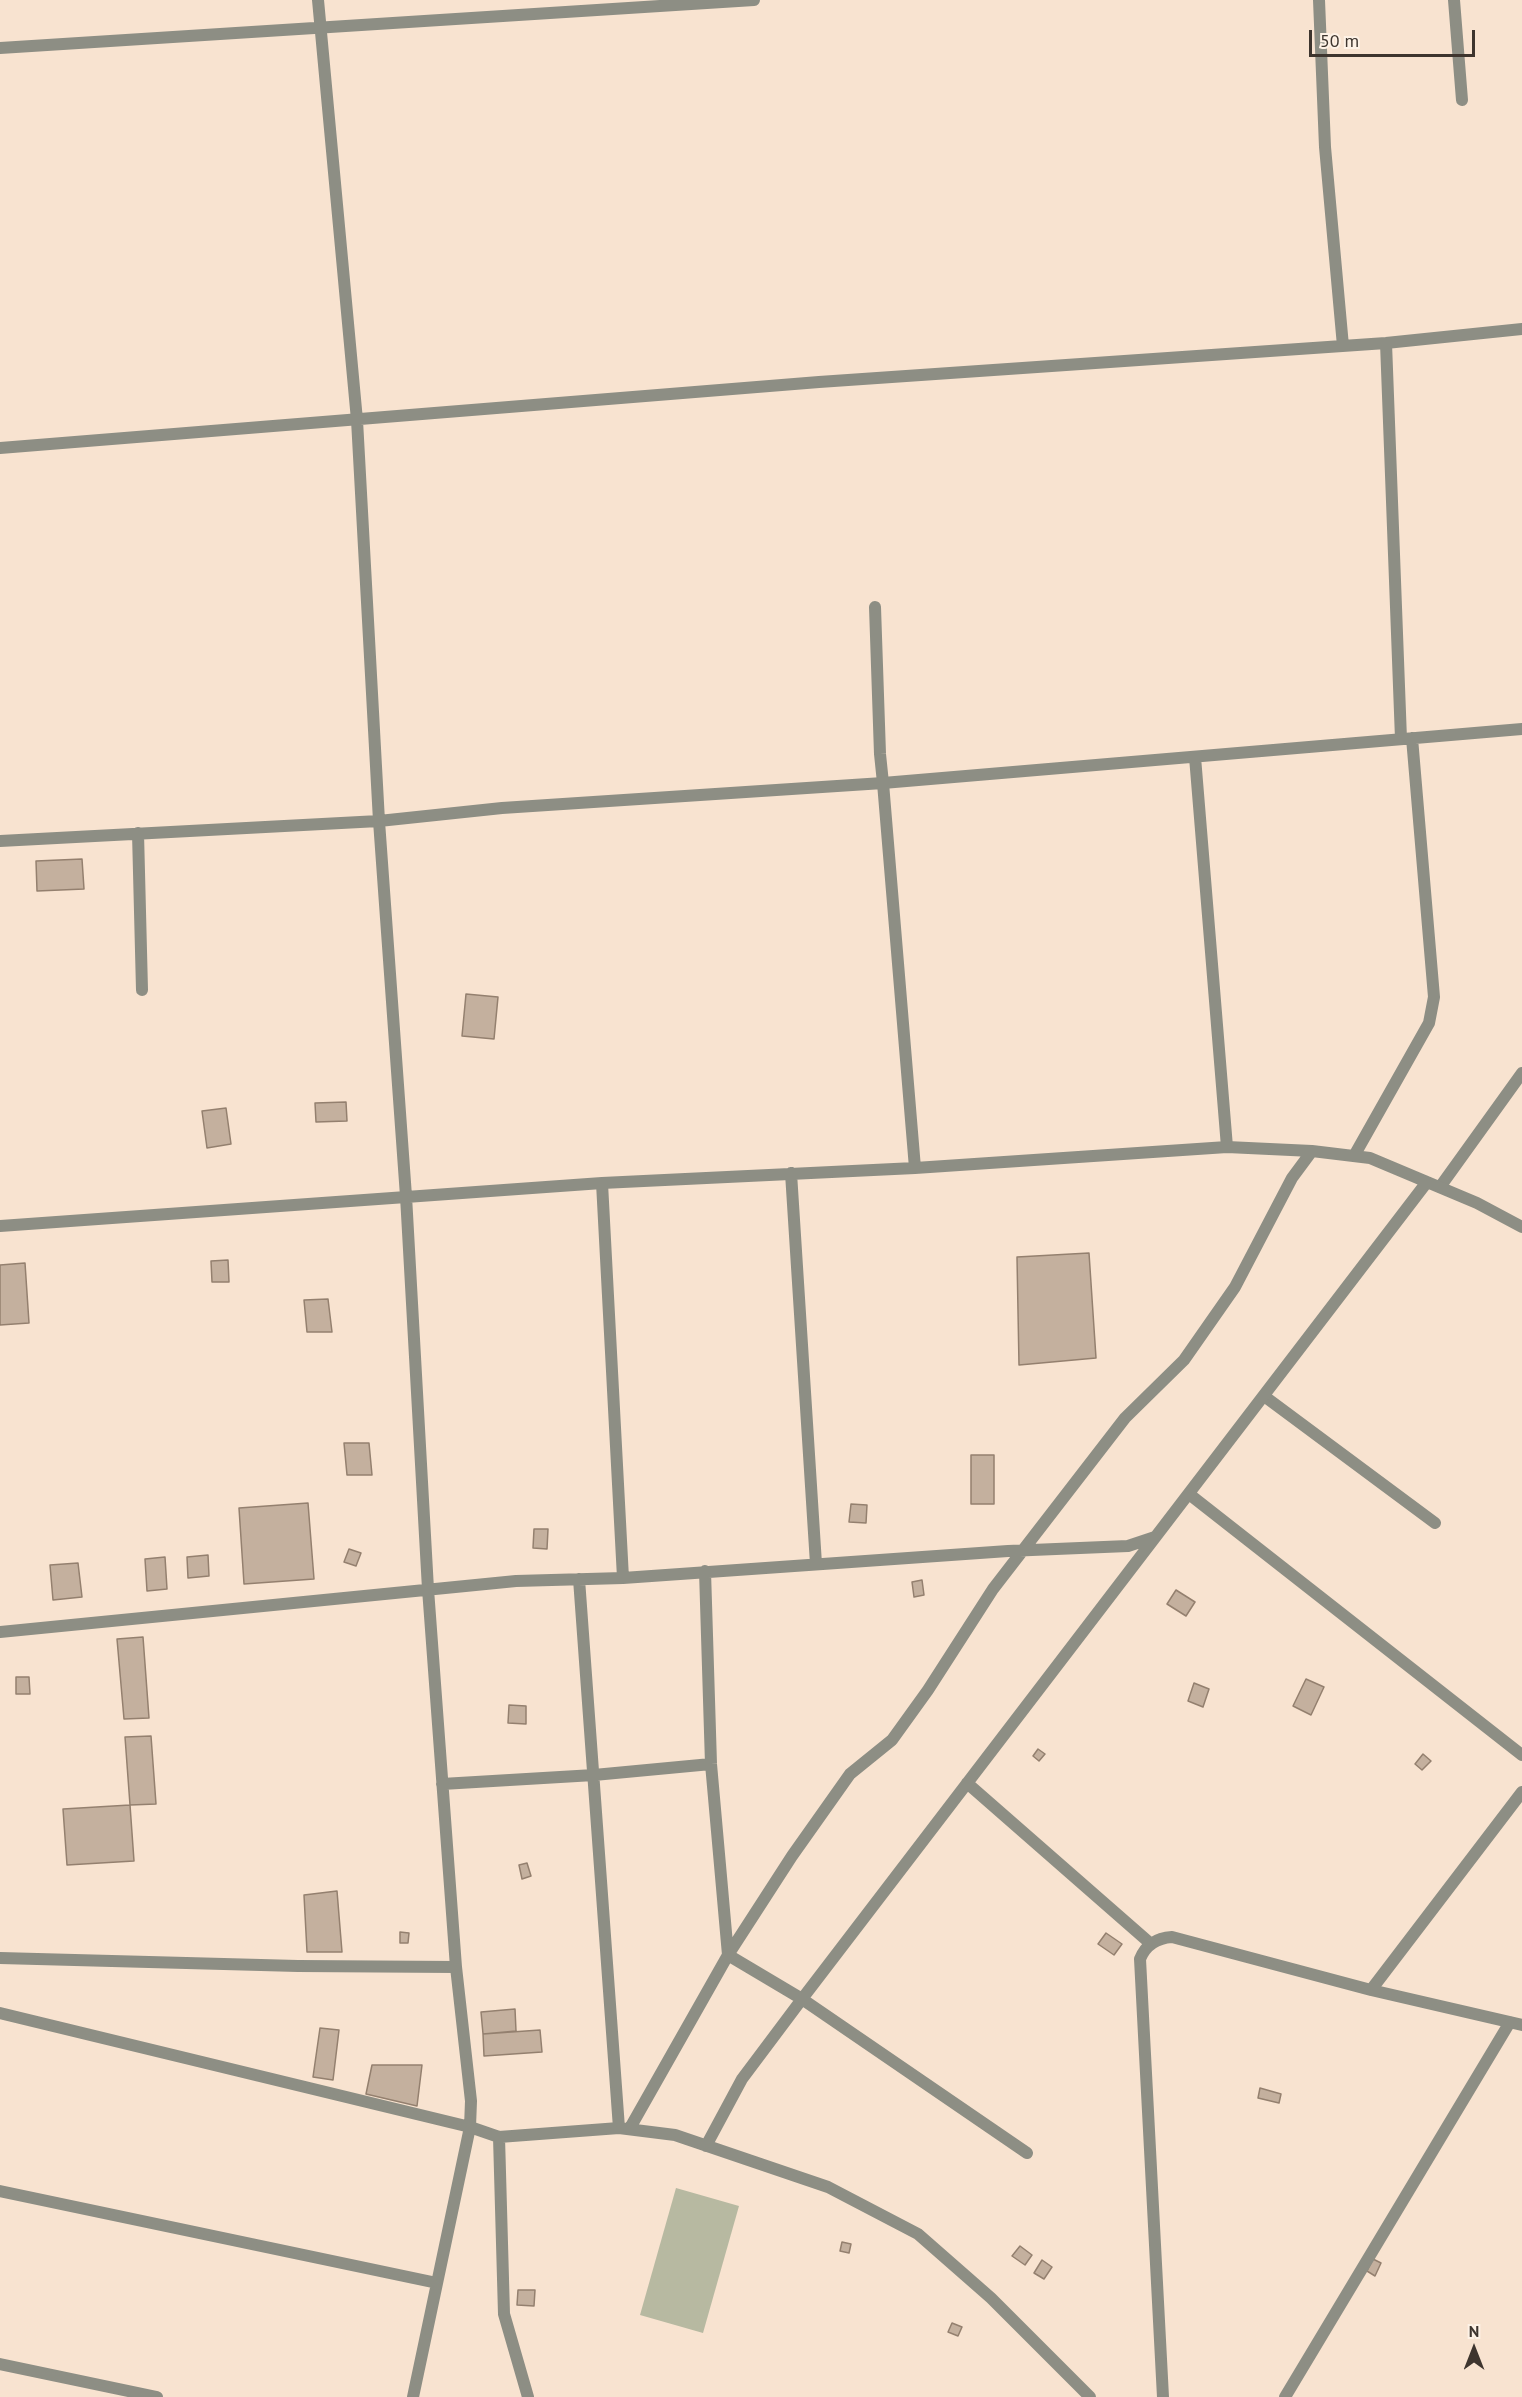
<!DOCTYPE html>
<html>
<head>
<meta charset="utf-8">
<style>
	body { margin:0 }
	#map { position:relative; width:1522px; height:2397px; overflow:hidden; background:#f8e3d0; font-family:"PT Sans",sans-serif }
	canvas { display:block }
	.north { position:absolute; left:1444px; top:2319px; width:60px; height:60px; -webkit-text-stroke:4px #fef2e6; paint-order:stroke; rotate:0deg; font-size:16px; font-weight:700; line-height:24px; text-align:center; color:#3e352e }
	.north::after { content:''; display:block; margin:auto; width:21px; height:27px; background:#3e352e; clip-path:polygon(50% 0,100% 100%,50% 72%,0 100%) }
	.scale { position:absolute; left:1309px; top:30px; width:166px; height:27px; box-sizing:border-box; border:3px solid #3e352e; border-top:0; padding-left:8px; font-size:18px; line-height:21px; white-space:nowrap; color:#3e352e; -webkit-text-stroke:4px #fef2e6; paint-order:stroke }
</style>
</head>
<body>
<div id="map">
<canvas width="1522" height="2397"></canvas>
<div class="north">N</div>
<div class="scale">50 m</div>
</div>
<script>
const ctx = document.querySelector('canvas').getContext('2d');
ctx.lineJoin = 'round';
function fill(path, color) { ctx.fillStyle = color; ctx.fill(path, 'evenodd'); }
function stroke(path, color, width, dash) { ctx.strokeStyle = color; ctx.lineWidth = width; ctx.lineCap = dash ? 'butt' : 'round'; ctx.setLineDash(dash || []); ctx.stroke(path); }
fill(new Path2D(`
	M676 2188 739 2206 703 2333 640 2315Z`), '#b7b9a1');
const building = new Path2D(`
	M82 859 84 889 37 891 36 861Z
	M466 994 498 997 494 1039 462 1036Z
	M346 1102 347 1121 316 1122 315 1103Z
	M226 1108 231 1144 207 1148 202 1111Z
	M1089 1253 1096 1358 1019 1365 1017 1257Z
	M228 1260 229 1282H212L211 1261Z
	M25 1263 29 1323 0 1325V1265Z
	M328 1299 332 1332H307L304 1300Z
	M344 1443H369L372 1475H347Z
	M971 1455H994V1504H971Z
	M308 1503 314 1579 244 1584 239 1508Z
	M851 1504 867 1505 866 1523 849 1522Z
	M534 1529H548L547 1549 533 1548Z
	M349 1549 361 1553 356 1566 344 1562Z
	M208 1555 209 1576 188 1578 187 1557Z
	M165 1557 167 1589 147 1591 145 1559Z
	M78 1563 82 1597 53 1600 50 1565Z
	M922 1580 924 1595 914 1597 912 1582Z
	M1176 1590 1195 1602 1186 1616 1167 1604Z
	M143 1637 149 1718 124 1719 117 1639Z
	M16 1677H29L30 1694H16Z
	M1306 1679 1324 1687 1311 1715 1293 1706Z
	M1194 1683 1209 1689 1203 1707 1188 1701Z
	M509 1705 526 1706V1724L508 1723Z
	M151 1736 156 1804 130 1805 125 1737Z
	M1038 1749 1045 1754 1039 1761 1033 1756Z
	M1423 1754 1431 1761 1422 1770 1415 1764Z
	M130 1805 134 1861 67 1865 63 1809Z
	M527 1863 531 1876 522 1879 519 1865Z
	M337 1891 342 1952H307L304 1895Z
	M400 1932 409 1933 408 1943H400Z
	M1106 1933 1122 1944 1114 1955 1098 1944Z
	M515 2009 516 2031 483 2034 481 2012Z
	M320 2028 339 2030 333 2080 313 2077Z
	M540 2030 542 2052 484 2056 483 2034Z
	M372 2065H422L417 2106 366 2094Z
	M1260 2088 1281 2094 1279 2103 1258 2098Z
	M842 2242 851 2244 849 2253 840 2251Z
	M1020 2246 1032 2255 1025 2265 1012 2256Z
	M1373 2259 1381 2263 1375 2276 1367 2271Z
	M1042 2260 1052 2267 1044 2279 1034 2273Z
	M518 2290H535L534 2306 517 2305Z
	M952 2323 962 2327 958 2336 948 2332Z`);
fill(building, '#c4b09e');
stroke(building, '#94806f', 1.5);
stroke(new Path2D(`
	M1454 0 1462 100
	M875 607 880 754 883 783
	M1440 1187 1522 1073
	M1264 1396 1435 1523`), '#8d8e84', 12);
stroke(new Path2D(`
	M318 0 357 420 379 821 406 1196 428 1589 456 1967 471 2101 470 2127 413 2397
	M1319 0 1325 147 1343 346
	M0 48 754 0
	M1386 343 1401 739
	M0 448 819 382 1386 343 1522 329
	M1195 757 1227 1147
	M883 783 915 1168
	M138 833 142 990
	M0 841 379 821 502 808 883 783 1522 729
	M1354 1156 1429 1023 1434 997 1412 738
	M791 1173 816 1564
	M602 1183 623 1578
	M0 1226 602 1183 915 1168 1227 1147 1312 1151 1370 1158 1477 1203 1522 1227
	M1189 1494 1522 1755
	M705 1571 711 1764 728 1955 802 1999 1027 2153
	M579 1579 619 2128
	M0 1632 516 1581 623 1578 1008 1551 1128 1546 1155 1537
	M967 1783 1151 1944
	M442 1784 594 1775 711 1764
	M0 1958 298 1966 456 1967
	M1371 1990 1522 1792
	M0 2013 470 2127 499 2137 619 2128 675 2135 828 2187 918 2234 991 2298 1090 2397
	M630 2128 728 1955 792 1856 850 1774 892 1740 928 1690 993 1589 1125 1418 1184 1360 1235 1287 1292 1178 1312 1151
	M499 2137 504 2314 528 2397
	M706 2146 742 2079 802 1999 1427 1182
	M0 2191 437 2283
	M0 2364 157 2397
	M1163 2397 1140 1959C1146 1944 1157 1938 1172 1937L1371 1990 1522 2025
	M1285 2397 1510 2022`), '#8d8e84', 12);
</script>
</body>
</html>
